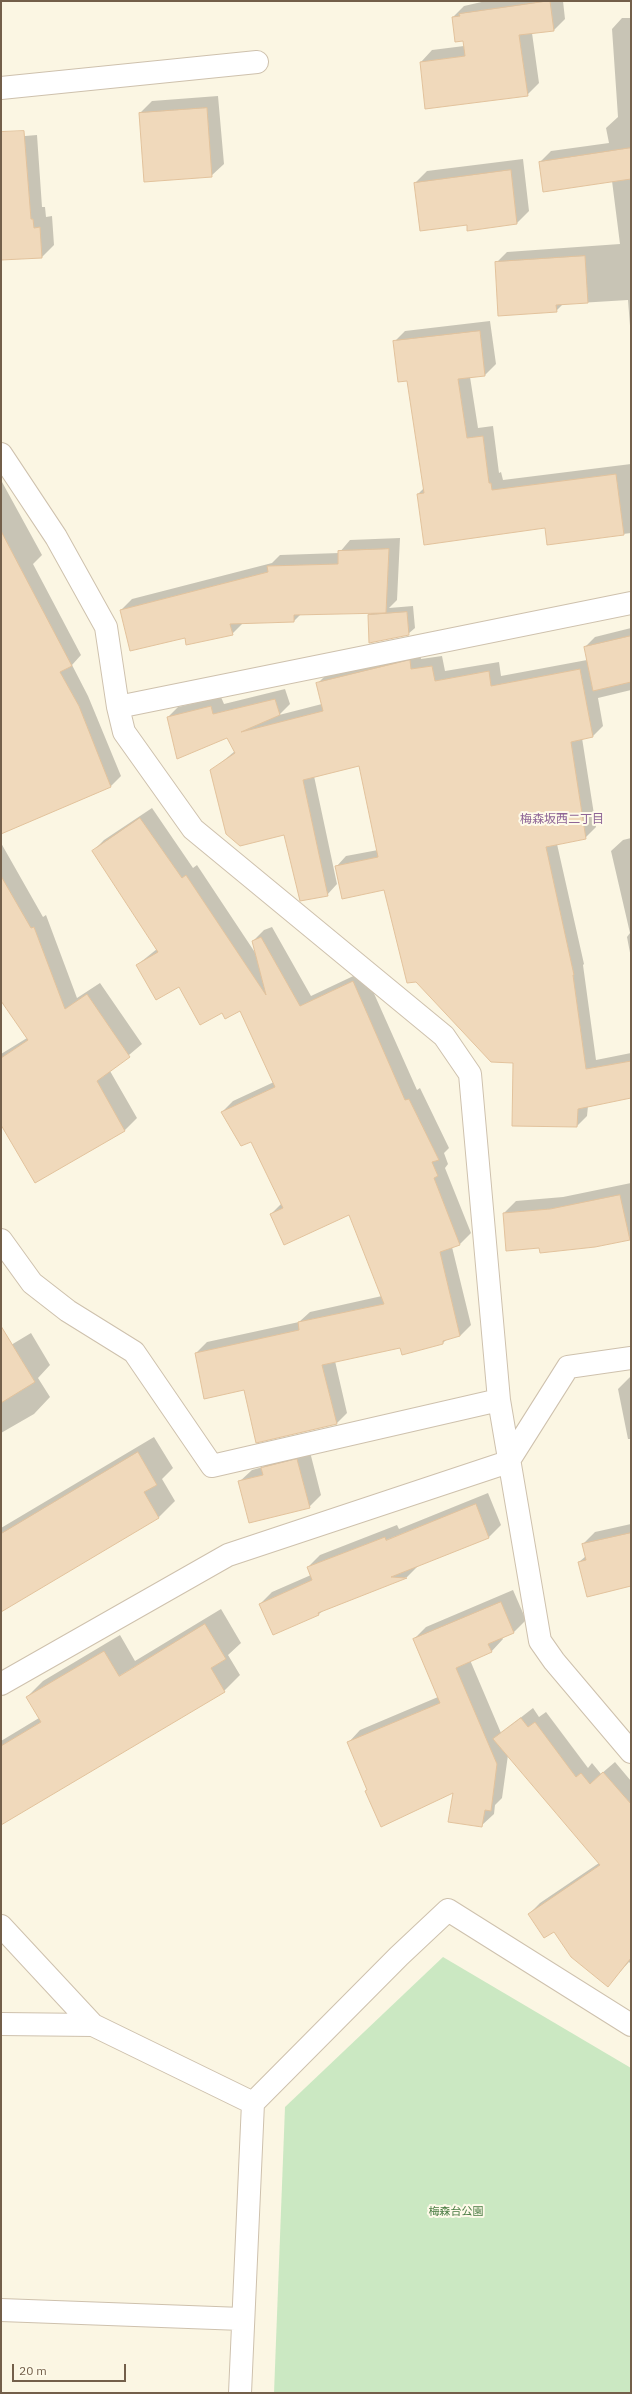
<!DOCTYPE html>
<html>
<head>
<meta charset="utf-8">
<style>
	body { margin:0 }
	#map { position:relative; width:632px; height:2394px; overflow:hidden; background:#fbf6e3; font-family:"IBM Plex Sans",sans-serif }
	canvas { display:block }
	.frame { position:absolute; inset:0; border:2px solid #735f4a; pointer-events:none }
	.scale { position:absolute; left:12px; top:2364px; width:114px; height:18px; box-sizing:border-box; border:2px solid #735f4a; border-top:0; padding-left:5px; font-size:12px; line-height:14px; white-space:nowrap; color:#735f4a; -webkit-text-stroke:3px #fefae9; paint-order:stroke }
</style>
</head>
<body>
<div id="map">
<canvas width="632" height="2394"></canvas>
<div class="frame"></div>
<div class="scale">20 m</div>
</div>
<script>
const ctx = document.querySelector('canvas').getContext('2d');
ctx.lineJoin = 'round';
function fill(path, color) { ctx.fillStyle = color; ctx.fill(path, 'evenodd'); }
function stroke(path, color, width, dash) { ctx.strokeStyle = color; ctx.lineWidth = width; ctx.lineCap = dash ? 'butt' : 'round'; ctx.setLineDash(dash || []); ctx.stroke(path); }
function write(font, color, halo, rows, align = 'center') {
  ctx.font = font + ' "IBM Plex Sans","Noto Sans JP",sans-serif'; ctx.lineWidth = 4; ctx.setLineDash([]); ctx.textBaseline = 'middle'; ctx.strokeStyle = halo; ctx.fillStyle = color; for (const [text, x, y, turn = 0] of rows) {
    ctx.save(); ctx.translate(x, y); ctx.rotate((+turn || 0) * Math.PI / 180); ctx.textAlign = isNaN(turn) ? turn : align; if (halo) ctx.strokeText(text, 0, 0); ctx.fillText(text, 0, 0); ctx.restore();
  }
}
fill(new Path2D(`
	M443 1957 631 2068V2393H274L285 2107Z`), '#cbe8c2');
fill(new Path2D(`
	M486 1H563L565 19 554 30 532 33 539 83 527 95 421 62 432 50 464 46V40L453 17 464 6Z
	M622 18H631V339L628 300 563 304 556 311 496 263 507 252 620 244 612 181 540 162 551 151 609 143 606 128 618 117 612 29Z
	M218 96 224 164 211 176 140 113 152 101Z
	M37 135 42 207H45L46 217 52 216 54 245 42 257 1 259V138Z
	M523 159 529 211 517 223 468 224 415 183 427 171Z
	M490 321 496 364 485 375 470 377 478 428 493 426 499 473 501 472 503 480 631 464V533L548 544 546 527 418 494 424 488 408 380 394 342 405 331Z
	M2 482 42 555 33 564 81 655 72 665 88 696 121 776 111 786 19 825 1 781Z
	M400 538 397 600 389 608 413 606 415 628 408 634 369 615 373 612 301 614 294 621 244 622 232 634 185 637 121 610 132 599 272 563 280 555 339 553 350 540Z
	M631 628V690L598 698 603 726 593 736 582 738 596 827 585 838 557 844 584 964 583 965 596 1060 631 1053V1097L588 1106 587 1116 577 1126 513 1125 514 1062 385 889 336 867 346 856 378 850 360 764 314 776 337 884 327 895 300 900 285 834 211 771 235 751 227 736 168 717 178 707 221 697 224 704 285 689 290 704 279 715 322 704 317 684 328 673 420 651 421 659 442 656 445 671 499 662 501 676 587 660 585 647 595 637Z
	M152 808 193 868 197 865 256 954 253 941 264 930 272 927 311 996 364 971 417 1090 420 1088 449 1148 444 1153 448 1164 445 1168 471 1233 460 1244 452 1247 471 1325 460 1336 447 1339 443 1343 401 1347 335 1361 347 1413 336 1424 245 1389 196 1353 207 1342 299 1322 310 1312 382 1296 350 1214H271L282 1203 251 1141 222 1112 233 1101 274 1082 241 1009 222 1012 179 986 137 965 157 949 93 851 104 840Z
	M631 838V958L627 937 630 933 611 851 623 840Z
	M1 843 43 917 46 915 77 998 100 983 142 1044 110 1071 137 1118 125 1130 35 1182 1 1118V1054L27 1038 1 1000Z
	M631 1183 630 1239 504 1213 516 1201 563 1197Z
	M31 1333 50 1365 38 1378 50 1397 34 1414 1 1433V1351Z
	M631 1376V1439H628L618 1389Z
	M154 1437 173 1468 162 1479 175 1501 159 1517 1 1611V1528Z
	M309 1448 321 1495 309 1507 239 1482 252 1470 263 1467 274 1456Z
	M488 1493 501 1525 488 1538 419 1565 407 1577 324 1610 319 1614 274 1634 260 1604 272 1592 311 1575 308 1567 320 1555 397 1525 399 1529Z
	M631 1524V1585L579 1562 586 1556 583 1544 595 1532Z
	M513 1590 526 1620 513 1633 502 1637 503 1639 491 1652 470 1660 501 1733 533 1708 539 1717 546 1712 588 1768 592 1763 601 1774 615 1762 631 1781V1964L629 1962 608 1985 554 1930 529 1914 540 1903 599 1863 508 1755 502 1798 495 1805 494 1814 481 1826 454 1792 368 1790 348 1743 360 1730 438 1697 414 1639 426 1627Z
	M221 1609 241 1643 228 1655 240 1675 224 1691 1 1813V1741L39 1718 27 1697 43 1681 120 1635 135 1661Z`), '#0003');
const building = new Path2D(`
	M550 1 554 31 519 35 528 96 425 109 420 62 465 56 463 41 455 42 452 17 460 16 459 14Z
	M207 108 212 177 144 182 139 113Z
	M24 131 31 219H33L34 228 40 227 42 258 1 260V132Z
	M631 148V179L543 192 539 162Z
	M511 170 517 224 467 231V225L420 231 414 183Z
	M585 256 588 303 556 305 557 312 498 316 495 262Z
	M480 331 485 376 458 379 467 438 483 436 489 483H491L492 490 616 474 624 535 547 545 545 528 424 545 417 494 424 493 407 381 398 382 393 341Z
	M1 531 72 666 60 672 79 706 111 787 1 834Z
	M389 549 386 613 294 615V622L230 624 233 635 186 645 185 638 130 651 120 610 268 572 267 566 338 564V551Z
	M407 612 409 635 369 643 368 615Z
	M631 636V682L593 691 584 647Z
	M410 660 411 669 432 666 435 681 489 671 491 686 580 669 593 737 571 742 586 839 546 847 574 975H573L586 1069 631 1061V1098L578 1109 577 1127 512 1126 513 1063 491 1062 416 982 407 983 384 890 342 899 335 866 378 857 359 766 303 780 328 896 300 901 284 835 240 846 226 834 210 770 235 753 227 738 177 759 167 717 211 706 213 714 275 699 280 715 241 732 323 711 316 683Z
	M140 818 182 878 186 875 266 995 252 941 261 937 300 1006 353 981 405 1100 409 1099 439 1160 432 1162 438 1176 434 1178 460 1245 440 1252 460 1336 443 1341V1344L402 1355 400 1348 322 1365 337 1424 256 1443 244 1390 204 1399 195 1353 299 1330 298 1322 384 1304 349 1215 284 1245 270 1214 283 1208 251 1142 241 1146 221 1112 275 1087 240 1011 225 1019 222 1013 200 1025 179 987 156 1000 136 965 158 952 92 851Z
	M1 876 31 928 34 927 65 1009 87 994 130 1057 97 1081 125 1131 35 1183 1 1125V1058L28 1040 1 1001Z
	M620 1195 630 1240 595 1247 540 1253 539 1248 506 1251 503 1213 550 1209Z
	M1 1326 35 1382 1 1403Z
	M138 1452 157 1485 144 1492 159 1518 1 1612V1534Z
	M297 1459 310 1508 249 1523 238 1481 263 1475 261 1468Z
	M476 1504 489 1538 391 1577 407 1578 318 1613 319 1615 273 1635 259 1604 312 1580 307 1567 385 1537 386 1540Z
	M631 1533V1586L587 1597 578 1562 586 1560 582 1544Z
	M501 1602 514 1633 488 1644 492 1652 456 1668 497 1764 491 1811 485 1810 482 1827 448 1822 453 1793 381 1827 365 1791 367 1790 347 1742 440 1703 413 1639Z
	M205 1624 226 1659 211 1668 225 1692 1 1825V1746L41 1722 26 1697 104 1651 119 1676Z
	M521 1718 528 1727 535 1722 576 1777 581 1773 590 1784 603 1772 631 1804V1958L608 1987 571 1957 554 1932 544 1938 528 1914 600 1865 493 1739Z`);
fill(building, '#f0d9bb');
stroke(building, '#e2c29c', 1);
const minor = new Path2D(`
	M1 88 257 62
	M1 454 56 537 106 627 118 707 124 732 193 829 444 1036 470 1074 499 1400 540 1641 554 1661 631 1752
	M118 707 631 603
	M1 1240 32 1283 68 1311 134 1352 212 1466 499 1400
	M1 1684 228 1555 508 1462 568 1367 631 1358
	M1 1926 93 2025 253 2103
	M1 2024 93 2025
	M1 2310 242 2319
	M240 2393 253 2103 399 1956 448 1910 631 2025`);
stroke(minor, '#cec1ad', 24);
stroke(minor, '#fff', 22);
write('11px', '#4c7e45', '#fefae9', [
	["梅森台公園",456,2212]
]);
write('12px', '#8e6596', '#fefae9', [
	["梅森坂西二丁目",562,820]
]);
</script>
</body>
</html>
